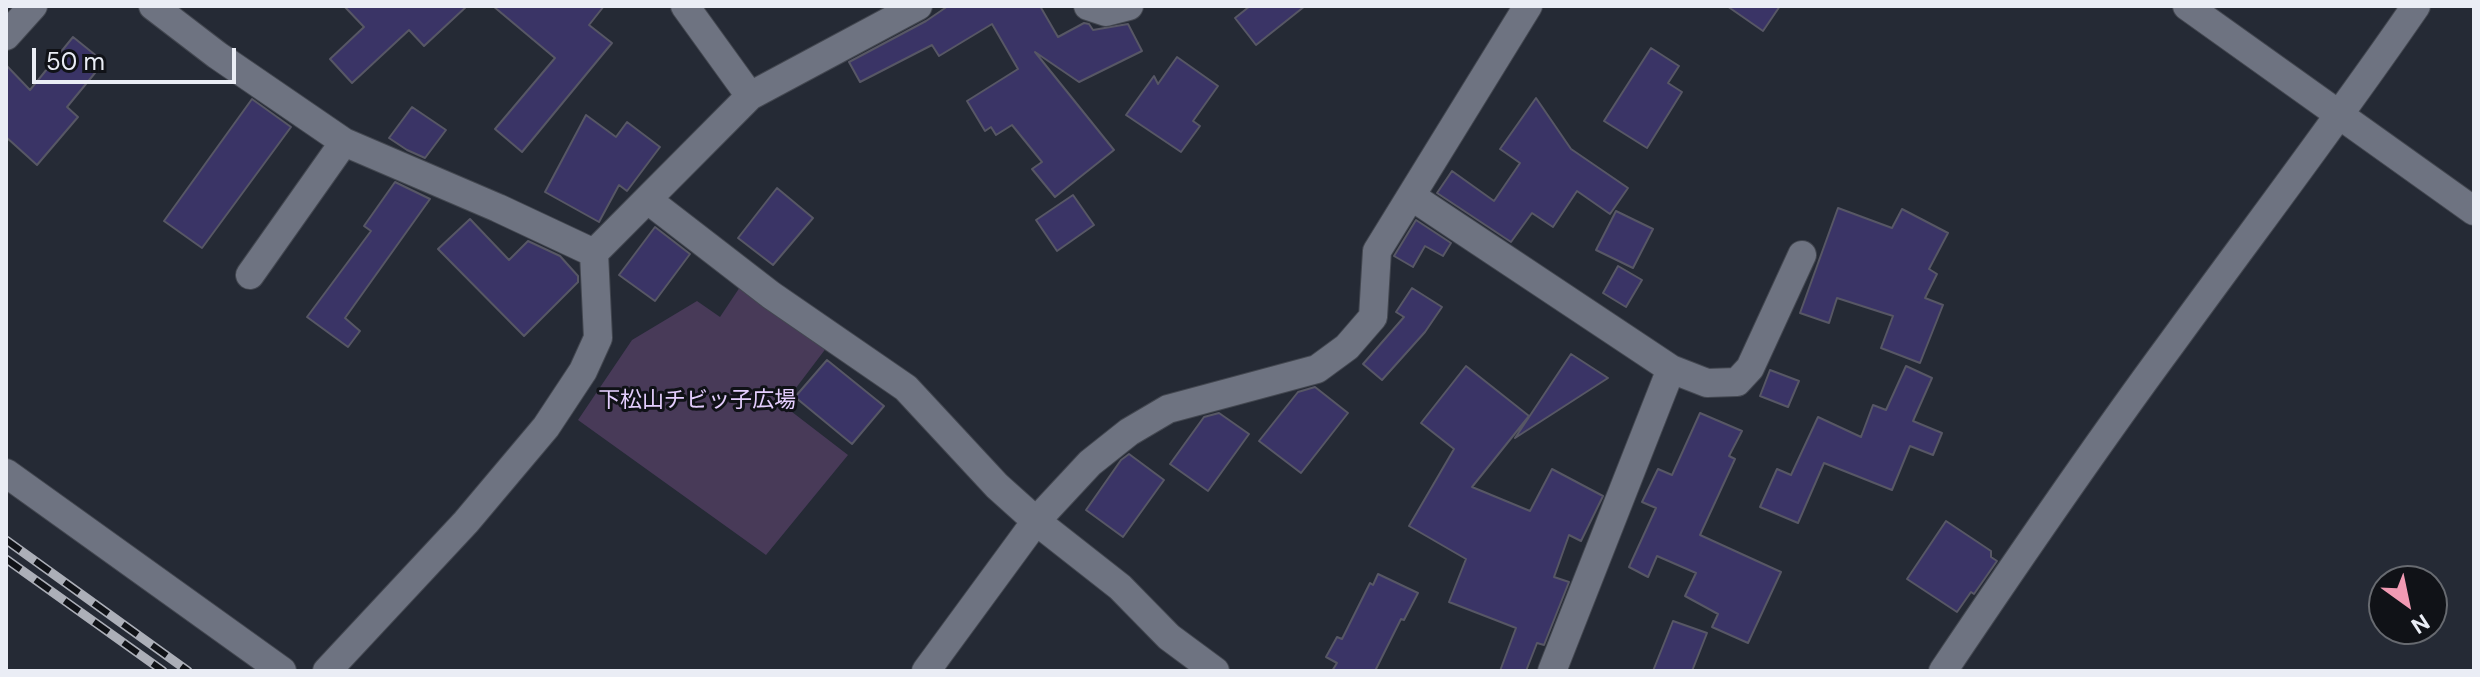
<!DOCTYPE html>
<html>
<head>
<meta charset="utf-8">
<style>
	body { margin:0 }
	#map { position:relative; width:2480px; height:677px; overflow:hidden; background:#252a35; font-family:"DM Sans",sans-serif }
	canvas { display:block }
	.frame { position:absolute; inset:0; border:8px solid #eaedf5; pointer-events:none }
	.north { position:absolute; left:2368px; top:565px; width:80px; height:80px; box-sizing:border-box; background:#101217; border:2px solid #676a70; border-radius:50%; rotate:147deg; font-size:22px; font-weight:700; line-height:32px; text-align:center; color:#eaedf5 }
	.north::after { content:''; display:block; margin:auto; width:28px; height:36px; background:#f19ab3; clip-path:polygon(50% 0,100% 100%,50% 72%,0 100%) }
	.scale { position:absolute; left:32px; top:48px; width:204px; height:36px; box-sizing:border-box; border:4px solid #eaedf5; border-top:0; padding-left:10px; font-size:24px; line-height:28px; white-space:nowrap; color:#eaedf5; -webkit-text-stroke:6px #101217; paint-order:stroke }
</style>
</head>
<body>
<div id="map">
<canvas width="2480" height="677"></canvas>
<div class="frame"></div>
<div class="north">N</div>
<div class="scale">50 m</div>
</div>
<script>
const ctx = document.querySelector('canvas').getContext('2d');
ctx.lineJoin = 'round';
function fill(path, color) { ctx.fillStyle = color; ctx.fill(path, 'evenodd'); }
function stroke(path, color, width, dash) { ctx.strokeStyle = color; ctx.lineWidth = width; ctx.lineCap = dash ? 'butt' : 'round'; ctx.setLineDash(dash || []); ctx.stroke(path); }
function write(font, color, halo, rows, align = 'center') {
  ctx.font = font + ' "DM Sans","Noto Sans JP",sans-serif'; ctx.lineWidth = 6; ctx.setLineDash([]); ctx.textBaseline = 'middle'; ctx.strokeStyle = halo; ctx.fillStyle = color; for (const [text, x, y, turn = 0] of rows) {
    ctx.save(); ctx.translate(x, y); ctx.rotate((+turn || 0) * Math.PI / 180); ctx.textAlign = isNaN(turn) ? turn : align; if (halo) ctx.strokeText(text, 0, 0); ctx.fillText(text, 0, 0); ctx.restore();
  }
}
fill(new Path2D(`
	M740 287 827 347 783 405 848 455 766 555 578 420 632 340 697 301 720 317Z`), '#483a58');
const building = new Path2D(`
	M344 6H467L424 46 409 30 352 83 330 59 364 27Z
	M493 6H604L589 25 612 43 522 152 495 129 555 58Z
	M948 6H1040L1058 37 1084 23 1089 24 1093 30 1128 24 1142 51 1079 82 1035 52 1114 150 1055 197 1032 169 1042 162 1012 125 996 135 991 127 985 131 967 101 1018 69 992 24 939 56 932 45 860 82 849 62 926 21Z
	M1250 6H1305L1256 45 1235 18Z
	M1727 6H1780L1763 31Z
	M73 37 104 62 67 107 78 117 37 165 6 137V65L30 90Z
	M1651 48 1679 66 1668 83 1682 92 1647 148 1604 121Z
	M1177 57 1218 86 1193 121 1200 126 1181 152 1126 115 1154 76 1158 84Z
	M1536 98 1571 149 1628 188 1610 214 1577 191 1553 227 1532 213 1511 242 1437 193 1452 171 1494 201 1520 163 1500 149Z
	M252 99 291 127 202 248 164 221Z
	M412 107 446 130 425 158 407 150 389 138Z
	M586 115 616 137 627 122 660 147 627 191 619 185 599 222 545 192Z
	M395 182 430 199 345 318 360 331 348 347 307 317 371 231 364 226Z
	M777 188 813 218 773 265 738 238Z
	M1073 195 1094 225 1057 251 1036 220Z
	M1838 208 1892 228 1902 209 1948 233 1929 269 1937 274 1925 298 1943 305 1920 363 1881 348 1893 316 1837 298 1829 323 1800 313Z
	M1616 211 1653 229 1633 268 1596 250Z
	M470 219 509 260 528 241 560 256 578 276V282L524 336 438 249Z
	M1416 220 1451 243 1443 256 1425 246 1413 267 1394 256Z
	M655 227 690 254 655 301 619 275Z
	M1618 266 1642 280 1626 307 1603 293Z
	M1412 288 1442 307 1425 332 1382 380 1363 364 1404 317 1396 312Z
	M1571 354 1608 378 1515 438Z
	M827 360 884 406 852 444 795 397Z
	M1466 366 1529 416 1472 487 1530 511 1552 469 1603 496 1581 541 1569 535 1554 577 1569 582 1544 645 1537 643 1526 671H1500L1516 628 1449 602 1466 559 1409 526 1454 449 1421 423Z
	M1906 366 1932 378 1913 421 1942 433 1933 455 1910 446 1892 490 1824 463 1798 523 1760 507 1777 469 1791 475 1818 417 1861 437 1873 405 1886 410Z
	M1770 370 1799 381 1788 407 1760 396Z
	M1315 387 1348 413 1301 473 1259 441 1298 392Z
	M1219 413 1249 434 1208 491 1170 464 1204 417Z
	M1700 413 1742 431 1729 456 1735 459 1700 535 1781 572 1748 643 1712 627 1718 614 1685 596 1696 573 1657 556 1648 577 1629 567 1656 508 1642 502 1658 469 1672 475Z
	M1129 454 1164 480 1123 537 1086 510 1121 460Z
	M1946 521 1991 551V557L1997 561 1974 594 1971 592 1957 612 1907 579Z
	M1378 574 1418 593 1404 620 1401 619 1375 671H1332L1337 663 1326 657 1337 637 1342 639 1370 583 1373 585Z
	M1673 621 1707 633 1692 671H1653Z`);
fill(building, '#3a3466');
stroke(building, '#575765', 2);
const street = new Path2D(`
	M153 6 217 55 344 142 498 208 594 253
	M685 6 750 96
	M1088 6 1106 12 1129 6
	M2187 6 2474 211
	M6 36 33 6
	M1411 196 1671 369 1707 383 1737 382 1750 368 1802 255
	M648 200 771 295 906 388 997 486 1036 521 1120 587 1169 637 1215 671
	M250 275 344 142
	M6 473 282 671
	M327 671 466 522 546 427 583 371 598 338 594 253 750 96 918 6
	M926 671 1036 521 1090 463 1129 432 1168 409 1317 369 1347 347 1373 317 1377 251 1528 6
	M1552 671 1671 369
	M1943 671C2017 561 2092 451 2171 344 2253 231 2337 121 2416 6`);
stroke(street, '#434750', 30);
stroke(street, '#6e7381', 28);
const rail = new Path2D(`
	M6 540 188 671
	M6 559 163 671`);
stroke(rail, '#acafb8', 9);
stroke(rail, '#101217', 6, [18]);
write('22px', '#e4cefe', '#101217', [
	["下松山チビッ子広場",697,401]
]);
</script>
</body>
</html>
